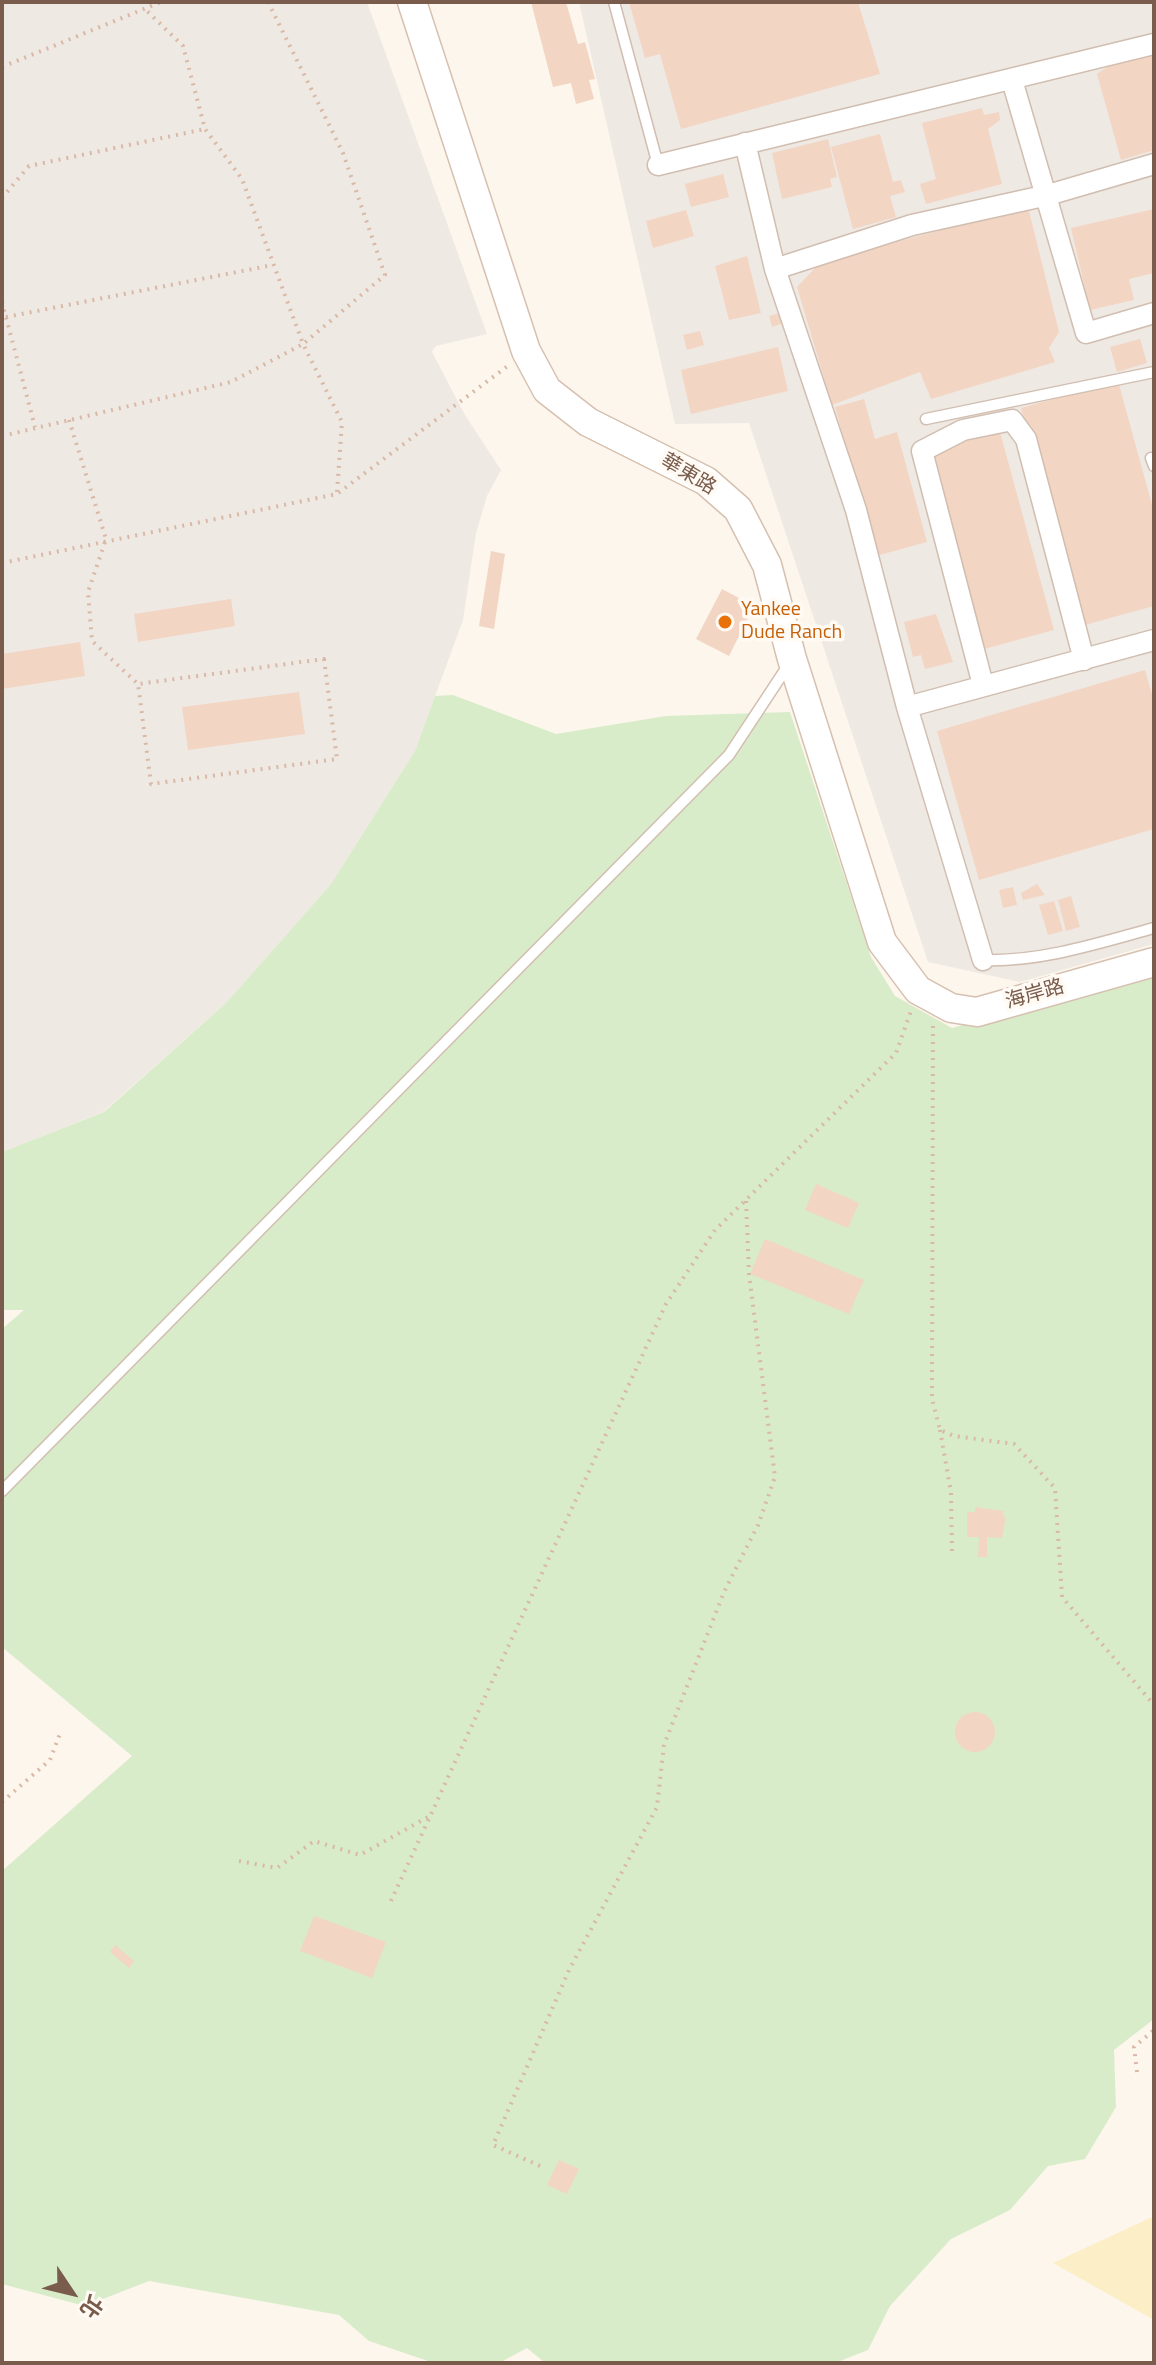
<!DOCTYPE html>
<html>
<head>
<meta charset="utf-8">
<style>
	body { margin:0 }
	#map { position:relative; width:1156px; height:2365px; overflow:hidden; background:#fdf6ec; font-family:"Titillium Web","Noto Sans TC",sans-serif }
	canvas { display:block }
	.frame { position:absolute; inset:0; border:4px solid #7a5c4d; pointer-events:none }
	.north { position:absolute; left:32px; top:2253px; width:80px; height:80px; -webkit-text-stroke:6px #fffaf3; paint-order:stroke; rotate:125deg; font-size:22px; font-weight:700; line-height:32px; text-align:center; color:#7a5c4d }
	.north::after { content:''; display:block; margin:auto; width:28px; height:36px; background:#7a5c4d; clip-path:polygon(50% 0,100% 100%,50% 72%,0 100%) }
</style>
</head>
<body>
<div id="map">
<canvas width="1156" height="2365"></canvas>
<div class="frame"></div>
<div class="north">北</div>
</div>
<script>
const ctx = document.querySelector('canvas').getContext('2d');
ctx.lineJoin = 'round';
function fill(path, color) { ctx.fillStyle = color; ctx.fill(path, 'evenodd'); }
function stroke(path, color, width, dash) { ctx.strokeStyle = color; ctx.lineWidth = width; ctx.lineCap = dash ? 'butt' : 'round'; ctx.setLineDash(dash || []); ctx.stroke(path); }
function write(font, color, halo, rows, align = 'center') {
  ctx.font = font + ' "Titillium Web","Noto Sans TC",sans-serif'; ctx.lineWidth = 7; ctx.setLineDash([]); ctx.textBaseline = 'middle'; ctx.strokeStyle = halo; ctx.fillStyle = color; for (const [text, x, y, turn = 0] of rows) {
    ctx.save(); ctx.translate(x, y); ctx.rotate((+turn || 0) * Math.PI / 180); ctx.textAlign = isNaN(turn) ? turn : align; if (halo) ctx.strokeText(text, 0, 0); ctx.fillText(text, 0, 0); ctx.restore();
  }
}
fill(new Path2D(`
	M2 2H367L487 334 436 346 432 352 465 415 501 470 487 496 476 533 463 620 415 751 331 884 226 1003 103 1112 2 1152Z
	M579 2H1154V944L1020 982 928 962 749 423 675 424Z`), '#efe9e4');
fill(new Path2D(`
	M453 695 556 734 666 716 790 712 871 957 895 996 952 1028 1154 972V2019L1114 2050 1116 2107 1085 2159 1048 2166 1010 2210 951 2239 890 2306 868 2350 835 2363H545L527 2348 499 2363H434L369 2341 339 2315 149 2281 85 2306 2 2284V1871L132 1756 2 1647V1329L24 1310H2V1152L104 1112 226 1003 331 884 415 751 435 696Z`), '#d8ecc9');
fill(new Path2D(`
	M1154 2216V2320L1053 2263Z`), '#fcefc7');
fill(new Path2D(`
	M531 2H566L578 44 585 42 595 79 589 80 594 99 576 104 571 83 553 87Z
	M629 2H858L880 74 681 129 660 54 645 58Z
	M1154 51V150L1121 160 1097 74 1114 62Z
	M982 108 984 115 999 112 1000 120 988 129 1002 184 926 204 920 184 936 179 922 123Z
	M880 134 893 182 901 180 905 192 890 196 896 217 853 229 831 147Z
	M828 139 837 177 830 179 832 187 782 199 772 153Z
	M723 174 729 197 691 207 685 184Z
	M1028 207 1059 332 1049 348 1055 362 931 399 920 372 832 405 797 287 821 262Z
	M1154 209V273L1129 279 1134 300 1090 310 1071 228Z
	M686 210 694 236 653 248 646 221Z
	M747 256 761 313 729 320 715 266Z
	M787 311 790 321 772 327 769 316Z
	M700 331 704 345 687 350 683 335Z
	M1140 339 1147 363 1117 372 1110 347Z
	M778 347 788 391 691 414 681 370Z
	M1118 381 1154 512V606L1081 626 1021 408Z
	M864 399 875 439 897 432 927 542 876 556 835 407Z
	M1000 432 1054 630 984 649 931 451Z
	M491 551 505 554 494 629 479 626Z
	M722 589 754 606 729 656 696 639Z
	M231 599 235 626 138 642 134 614Z
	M936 614 953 662 925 669 921 655 913 657 904 622Z
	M80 642 85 676 2 689V654Z
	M1145 670 1154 701V829L979 880 937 731Z
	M299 692 305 734 188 750 182 707Z
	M1037 884 1045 895 1023 900 1021 893Z
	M1013 887 1017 905 1003 908 999 890Z
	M1071 896 1080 927 1066 931 1058 900Z
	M1054 901 1063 931 1048 935 1039 905Z
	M816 1184 859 1203 848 1228 805 1210Z
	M765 1239 864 1280 849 1314 750 1274Z
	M975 1507 1003 1511V1517H1006L1002 1538 987 1537V1557H978L979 1537H967V1512H975Z
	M955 1732a20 20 0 1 1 40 0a20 20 0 1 1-40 0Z
	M314 1916 386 1942 372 1978 300 1951Z
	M115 1945 134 1961 129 1968 110 1952Z
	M559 2160 579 2169 567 2194 547 2185Z`), '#f3d5c3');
const lane = new Path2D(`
	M614 2 658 165
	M926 419 1154 372
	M1151 458 1154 466
	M983 960C1041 962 1099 943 1154 928
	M2 1491 729 755 789 664`);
const street = new Path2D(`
	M1012 80 1086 333 1154 313
	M745 143 775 269 856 510 907 707 983 960
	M658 165 1154 44
	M775 269 912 225 1048 195 1154 164
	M983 685 922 451 963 430 1012 420 1026 439 1084 660
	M907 707 1154 640`);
const secondary = new Path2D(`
	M412 2 526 351 547 390 588 422 706 481 738 509 767 565 792 659 882 942 918 990 951 1008 977 1012 1154 962`);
stroke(lane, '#d1beb0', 13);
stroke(street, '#d1beb0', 23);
stroke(secondary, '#d6c0b0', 31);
stroke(new Path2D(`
	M268 2 343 153 385 275 303 344 342 422 337 492
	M2 67 161 2
	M2 198 29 166 205 129
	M2 302 35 427
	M6 317 273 265
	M69 420 106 539 88 592 92 641 138 684
	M2 436 231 382 303 344 242 179 205 129 183 46 147 11
	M2 563 337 494 509 365
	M324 659 337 759 151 784 138 684Z
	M933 1026 932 1399 940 1430 954 1436 1014 1444 1055 1488 1062 1597 1154 1705
	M940 1430 951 1492 952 1553
	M2 1802 50 1760 61 1731
	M239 1861 277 1868 314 1841 360 1855 428 1817
	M391 1901 666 1304 715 1230 896 1053 911 1011
	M1137 2072 1134 2047 1154 2030
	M540 2166 493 2145 569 1970 657 1807 664 1745 724 1592 758 1525 775 1477 749 1274 746 1199`), '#d9b8a5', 4, [2, 6]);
stroke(lane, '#fff', 10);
stroke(street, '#fff', 20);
stroke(secondary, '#fff', 28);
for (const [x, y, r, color] of [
	[725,622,8,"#e8710a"]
]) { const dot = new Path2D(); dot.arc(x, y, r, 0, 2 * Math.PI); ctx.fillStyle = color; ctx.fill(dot); stroke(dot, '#fffaf3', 3); }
write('20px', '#7a5c4d', '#fffaf3', [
	["華東路",688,475,31],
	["海岸路",1035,995,-16]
]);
write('20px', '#c56008', '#fffaf3', [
	["Yankee",741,610],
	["Dude Ranch",741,633]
], 'left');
</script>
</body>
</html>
